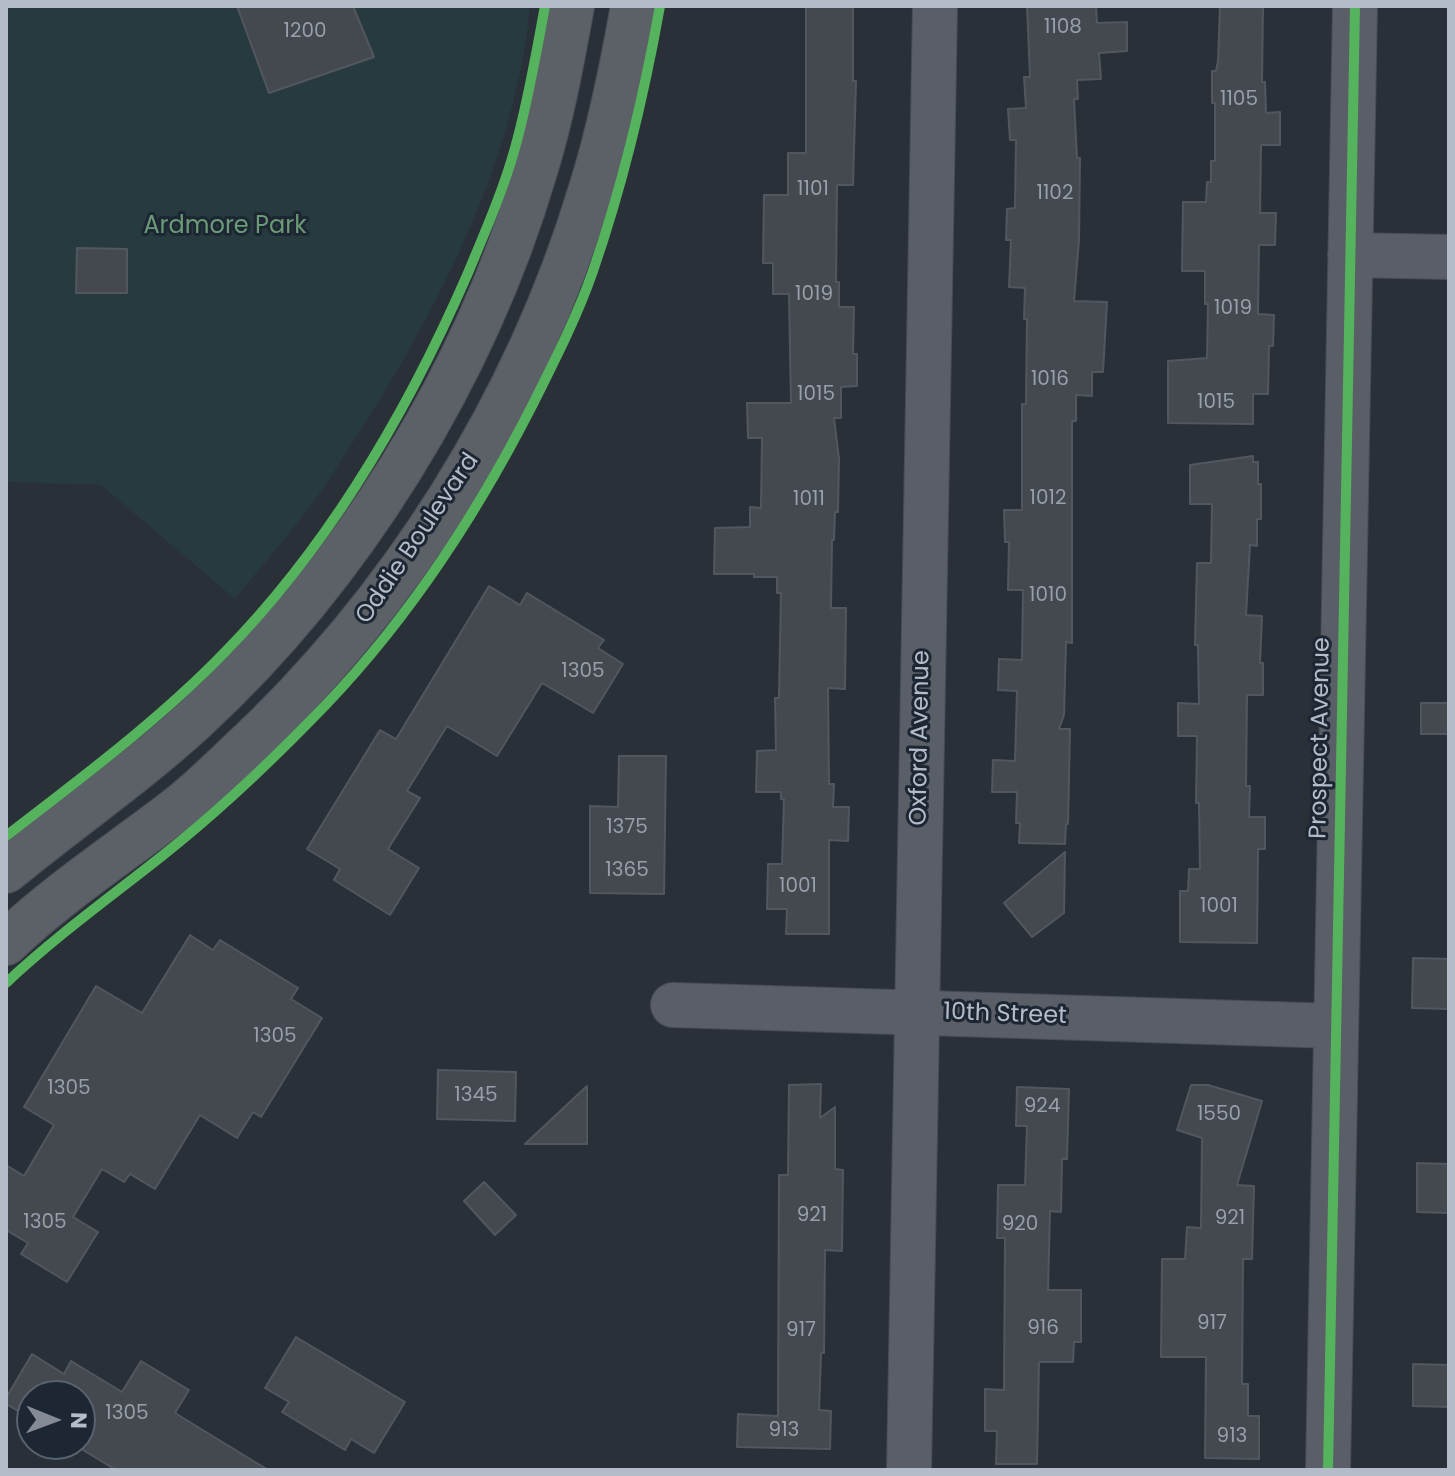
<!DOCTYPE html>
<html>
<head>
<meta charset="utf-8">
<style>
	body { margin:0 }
	#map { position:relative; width:1455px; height:1476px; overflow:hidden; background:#2a3038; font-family:Poppins,sans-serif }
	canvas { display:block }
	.frame { position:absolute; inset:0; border:8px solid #b4bcc9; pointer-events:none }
	.north { position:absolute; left:16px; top:1380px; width:80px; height:80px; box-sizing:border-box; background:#1d2633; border:2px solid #59626f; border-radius:50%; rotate:91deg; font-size:22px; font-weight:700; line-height:32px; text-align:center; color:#b4bcc9 }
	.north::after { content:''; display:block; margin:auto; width:28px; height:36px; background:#848b96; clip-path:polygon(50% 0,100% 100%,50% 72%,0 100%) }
</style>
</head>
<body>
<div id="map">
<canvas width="1455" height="1476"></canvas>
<div class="frame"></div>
<div class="north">N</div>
</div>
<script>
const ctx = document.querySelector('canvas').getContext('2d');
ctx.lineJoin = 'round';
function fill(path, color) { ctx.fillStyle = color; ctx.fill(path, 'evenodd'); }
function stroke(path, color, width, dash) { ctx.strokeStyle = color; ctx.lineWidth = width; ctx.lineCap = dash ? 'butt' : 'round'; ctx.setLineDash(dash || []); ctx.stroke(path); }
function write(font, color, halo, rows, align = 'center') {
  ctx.font = font + ' Poppins,sans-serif'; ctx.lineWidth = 6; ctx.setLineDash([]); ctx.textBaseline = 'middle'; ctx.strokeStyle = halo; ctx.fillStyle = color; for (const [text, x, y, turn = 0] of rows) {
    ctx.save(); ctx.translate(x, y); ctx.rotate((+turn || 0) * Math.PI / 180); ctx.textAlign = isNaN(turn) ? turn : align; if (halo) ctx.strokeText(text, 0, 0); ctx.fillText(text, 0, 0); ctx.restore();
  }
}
fill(new Path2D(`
	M6 6H530C517 155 439 308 359 433 343 456 329 482 312 504 287 537 260 568 235 599L101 485 6 482Z`), '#273a3e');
const building = new Path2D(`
	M237 6H353L374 57 269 93Z
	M806 6H853V81H856L853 185H837L836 282H839V307H854L853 354H857V386L841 387V418H834L839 459 838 512H835L834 540H832L831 608H846L845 689 828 688 829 784H834L833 807H849L848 841 829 840V934H786L787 909H767L768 864H782L784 799H781V792H756L757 751 776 750 775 698H779L781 593H777V577H754V574H714L715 528 750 527V507L761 508 762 438H748L747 403H791L789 294H773V263H763L764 195H788V153H806Z
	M1027 6H1096L1097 23 1127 22V51L1099 53 1101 79 1077 80 1078 99H1074L1077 158H1080L1079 240 1074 301 1107 302 1103 372H1092V396L1076 395V421H1072V643L1066 642 1064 715 1059 729H1070L1068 824H1066L1065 844 1019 843 1020 823H1016L1017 792H992L993 760 1015 761 1017 691 998 690 999 659 1022 660 1023 590H1008L1009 542H1005L1004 510H1022V404H1026L1027 319H1024L1025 288 1009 287 1011 240H1006L1007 209 1015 208 1016 140H1010L1008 109 1026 108 1024 77H1030Z
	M1220 6H1263L1262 82H1265L1266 113 1280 112V145H1261L1260 213H1276L1275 245H1259L1258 314 1274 315 1273 346H1269L1268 394H1253V424L1168 423V361L1207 358 1208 304H1205V271H1182L1183 202H1206L1207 182H1211V161H1215V103H1212V71H1216L1218 61Z
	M77 248 127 249V293H76Z
	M1253 456V462H1258V484H1261V519H1257V546L1250 545 1246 615 1262 616 1260 663H1263V695H1247L1246 786H1250L1249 817H1265V849H1258L1257 943 1180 942V891H1188L1189 869H1200L1199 803H1196L1197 736H1178V703L1199 704 1198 645H1195L1197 563H1211L1212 504H1190V465Z
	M489 586 520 605 527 593 604 640 598 648 623 664 593 713 542 683 497 756 447 726 407 791 420 798 388 849 419 868 390 915 334 880 340 869 307 849 380 730 396 739Z
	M1421 703H1449V734H1421Z
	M619 756H666L664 894 590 893V806L618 807Z
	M1065 852 1064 913 1032 937 1004 903Z
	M190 935 213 950 220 940 298 988 291 999 322 1018 261 1117 253 1112 237 1138 200 1115 155 1189 130 1174 124 1182 102 1169 73 1217 98 1232 67 1282 21 1254 28 1243 6 1230V1165L24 1176 54 1125 24 1107 96 986 142 1013Z
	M1413 958 1449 959V1009L1412 1008Z
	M438 1070 516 1072 515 1121 437 1119Z
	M821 1084 820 1118 835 1107V1169L843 1170 842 1251 825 1250 824 1353H821L819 1410 831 1411 830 1449 737 1447 738 1414 778 1416 779 1175H788L789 1085Z
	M1191 1085H1208L1262 1101 1237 1185 1254 1186 1252 1259H1243L1242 1384H1248V1416H1259V1459L1205 1458 1206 1357H1161L1162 1259H1185L1187 1227 1201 1228 1202 1138 1177 1130Z
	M587 1086V1144H525Z
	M1017 1087 1069 1089 1067 1159H1062L1061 1212 1050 1211 1048 1290H1081V1342H1074L1073 1362H1039L1037 1464H996L997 1431H985V1389L1004 1390 1005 1238H997L998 1185H1025L1027 1126H1016Z
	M1417 1163 1449 1164V1213L1417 1212Z
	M484 1182 516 1215 495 1235 464 1201Z
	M296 1337 405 1402 374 1453 351 1439 345 1450 282 1412 289 1402 265 1388Z
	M32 1354 64 1374 71 1361 122 1392 141 1361 189 1390 175 1413 268 1470H116L73 1444H80V1396H32V1419L6 1404V1398Z
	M1413 1364 1449 1365V1407L1413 1406Z`);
fill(building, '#444950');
stroke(building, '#52575f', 2);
const minor = new Path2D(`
	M1350 255 1449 257
	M673 1005 1336 1026
	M909 1470 935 6
	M1328 1470 1355 6`);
const major = new Path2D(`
	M6 871C68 820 135 774 194 720 351 576 475 375 535 171 552 117 562 61 572 6
	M6 943C58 893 120 853 177 809 198 793 217 774 236 756 401 603 526 405 591 189 610 129 622 68 633 6`);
stroke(minor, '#484c53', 46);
stroke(major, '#484c55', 46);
stroke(minor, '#5a5e66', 44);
stroke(major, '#5c6168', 44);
stroke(new Path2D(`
	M6 836C81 778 158 721 224 653 330 545 408 411 468 273 485 232 503 191 515 148 528 102 536 54 545 6
	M6 983C55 937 109 898 162 856 214 815 264 768 310 721 402 629 474 520 533 404 555 360 577 317 593 271 623 184 644 96 660 6
	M1328 1470 1355 6`), '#56b35d', 10);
write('20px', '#989fab', null, [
	["1108",1063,28],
	["1200",305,32],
	["1105",1239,100],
	["1101",813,190],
	["1102",1055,194],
	["1019",814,295],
	["1019",1233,309],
	["1016",1050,380],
	["1015",816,395],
	["1015",1216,403],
	["1012",1048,499],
	["1011",809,500],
	["1010",1048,596],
	["1305",583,672],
	["1375",627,828],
	["1365",627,871],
	["1001",798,887],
	["1001",1219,907],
	["1305",275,1037],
	["1305",69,1089],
	["1345",476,1096],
	["924",1042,1107],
	["1550",1219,1115],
	["921",812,1216],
	["921",1230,1219],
	["1305",45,1223],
	["920",1020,1225],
	["917",1212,1324],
	["916",1043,1329],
	["917",801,1331],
	["1305",127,1414],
	["913",784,1431],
	["913",1232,1437]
]);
write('24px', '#6b9a76', '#1d2633', [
	["Ardmore Park",225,227]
]);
write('24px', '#b4bcc9', '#1d2633', [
	["Oddie Boulevard",418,539,-56],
	["Oxford Avenue",921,738,-89],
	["Prospect Avenue",1321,738,-89],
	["10th Street",1005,1015,2]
]);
</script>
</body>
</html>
